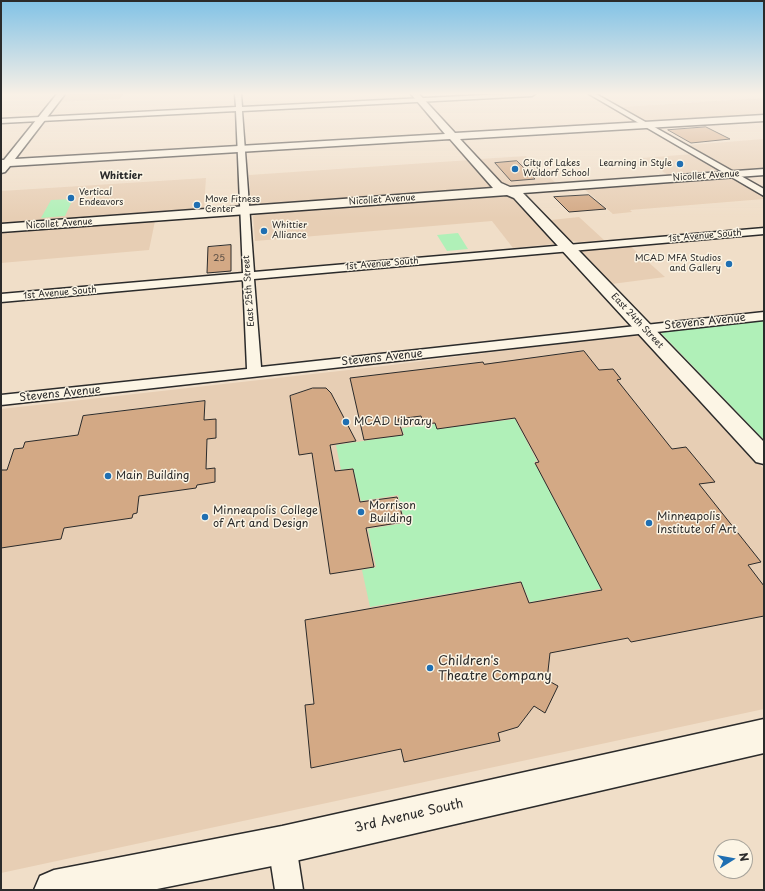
<!DOCTYPE html>
<html>
<head>
<meta charset="utf-8">
<style>
	body { margin:0 }
	#map { position:relative; width:765px; height:891px; overflow:hidden; background:#f0dec8; font-family:"Playpen Sans",sans-serif }
	canvas { display:block }
	.frame { position:absolute; inset:0; border:2px solid #2b2b2b; pointer-events:none }
	.north { position:absolute; left:713px; top:839px; width:40px; height:40px; box-sizing:border-box; background:#fcf5e5; border:1px solid #a8a49b; border-radius:50%; rotate:79deg; font-size:11px; font-weight:700; line-height:16px; text-align:center; color:#2b2b2b }
	.north::after { content:''; display:block; margin:auto; width:14px; height:18px; background:#1f6fb2; clip-path:polygon(50% 0,100% 100%,50% 72%,0 100%) }
</style>
</head>
<body>
<div id="map">
<canvas width="765" height="891"></canvas>
<div class="frame"></div>
<div class="north">N</div>
</div>
<script>
const ctx = document.querySelector('canvas').getContext('2d');
ctx.lineJoin = 'round';
function fill(path, color) { ctx.fillStyle = color; ctx.fill(path, 'evenodd'); }
function stroke(path, color, width, dash) { ctx.strokeStyle = color; ctx.lineWidth = width; ctx.lineCap = dash ? 'butt' : 'round'; ctx.setLineDash(dash || []); ctx.stroke(path); }
function write(font, color, halo, rows, align = 'center') {
  ctx.font = font + ' "Playpen Sans",sans-serif'; ctx.lineWidth = 3; ctx.setLineDash([]); ctx.textBaseline = 'middle'; ctx.strokeStyle = halo; ctx.fillStyle = color; for (const [text, x, y, turn = 0] of rows) {
    ctx.save(); ctx.translate(x, y); ctx.rotate((+turn || 0) * Math.PI / 180); ctx.textAlign = isNaN(turn) ? turn : align; if (halo) ctx.strokeText(text, 0, 0); ctx.fillText(text, 0, 0); ctx.restore();
  }
}
fill(new Path2D(`
	M67 94H123L120 99 61 102Z
	M764 98V116L650 122H646L620 107Z
	M764 139V168L733 170 688 145Z
	M693 154 719 170 668 175 642 158Z
	M526 156 556 183 515 186 506 185 498 180 480 159Z
	M470 160 492 186 491 187 257 205 251 202 249 175Z
	M206 178 204 209 1 224V191Z
	M726 178 735 179 764 196V199L630 210 632 212 613 214 583 188Z
	M505 195 511 196 555 244 513 248 492 221 255 241 253 216 260 213Z
	M579 217 604 240 580 242 571 241 551 220Z
	M155 221 149 250 1 263V233Z
	M629 245 665 277 612 284 581 252V250Z
	M633 334 642 336 764 469V709L1 873V409L384 366Z`), '#e7ceb4');
fill(new Path2D(`
	M73 199 65 216 41 218 51 200Z
	M458 233 468 249 447 251 437 235Z
	M764 319V440L661 333 665 330Z
	M515 419 537 461 534 462 563 516H567L604 588 530 602 521 581 370 607 362 570 376 567 368 529 405 523 398 495 361 501 353 468 341 470 336 445 404 435 402 428 435 424 437 429Z`), '#b0f0b8');
const building = new Path2D(`
	M706 127 730 139 691 143 668 130Z
	M517 161 535 179 511 181 495 163Z
	M589 195 606 209 569 212 554 197Z
	M231 245V271L207 273 208 247Z
	M584 351 599 370 613 369 621 379 617 380 672 449 686 447 715 482 699 484 761 562 748 565 764 586V616L631 642 628 638 550 653 547 680 558 686 545 713 534 706 518 727 498 733 500 741 404 762 401 749 311 768 305 705 314 704 305 620 521 582 529 603 602 590 535 463 539 462 515 418 437 429 435 423 424 424 421 416 398 419 403 435 364 440 350 378 483 362 484 364Z
	M313 388H326L331 393 356 441 330 445 335 471 353 469 360 502 397 497 404 522 366 528 374 567 330 574 312 453 299 455 290 396Z
	M205 401 204 420 216 419V438L207 439 206 469 215 468V482L197 485 196 488 139 496 137 513 133 514 132 518 64 528 61 539 1 548V470H7L14 449 23 448 25 442 78 435 83 416Z`);
fill(building, '#d3a985');
stroke(building, '#2b2b2b', 1);
const street = new Path2D(`
	M235 94H241L242 107 505 94H535L532 96 242 111 254 272 764 228V234L254 279 261 367 764 312V320L1 405V395L247 369 243 280 1 302V294L243 273 236 111 1 123V119L236 107Z
	M589 94H596L764 189V196Z
	M282 831 292 835 296 845 303 890H275L268 845 272 835Z`);
const secondary = new Path2D(`
	M57 94H65L15 159 445 134 411 94H419L455 133 764 115V121L460 139 501 183 510 187 764 169V175L523 193 764 442V464L756 462 514 198 507 195 1 232V224L493 188 450 139 10 166 5 172 1 173V160H4Z
	M764 719V753L282 864 152 890H34L40 876 54 870 282 826Z`);
stroke(street, '#2b2b2b', 3);
stroke(secondary, '#2b2b2b', 3);
fill(street, '#fcf5e5');
fill(secondary, '#fcf5e5');
const sky = ctx.createLinearGradient(0, 0, 0, 218);
sky.addColorStop(0, '#81c2e6');
sky.addColorStop(0.43, '#f8f0e6');
sky.addColorStop(1, '#f8f0e600');
ctx.fillStyle = sky;
ctx.fillRect(0, 0, 765, 218);
for (const [x, y, r, color] of [
	[680,164,4,"#1f6fb2"],
	[515,169,4,"#1f6fb2"],
	[71,198,4,"#1f6fb2"],
	[197,205,4,"#1f6fb2"],
	[264,231,4,"#1f6fb2"],
	[729,264,4,"#1f6fb2"],
	[346,422,4,"#1f6fb2"],
	[108,476,4,"#1f6fb2"],
	[361,512,4,"#1f6fb2"],
	[205,517,4,"#1f6fb2"],
	[649,523,4,"#1f6fb2"],
	[430,668,4,"#1f6fb2"]
]) { const dot = new Path2D(); dot.arc(x, y, r, 0, 2 * Math.PI); ctx.fillStyle = color; ctx.fill(dot); stroke(dot, '#fcf5e5', 1.5); }
write('9px', '#2b2b2b', '#fcf5e5', [
	["City of Lakes",523,164],
	["Waldorf School",523,174],
	["Learning in Style",672,164,"right"],
	["Vertical",79,193],
	["Endeavors",79,203],
	["Move Fitness",205,200],
	["Center",205,210],
	["Whittier",272,226],
	["Alliance",272,236],
	["MCAD MFA Studios",721,259,"right"],
	["and Gallery",721,269,"right"]
], 'left');
write('9px', '#2b2b2b', '#fcf5e5', [
	["Nicollet Avenue",706,176,-4],
	["Nicollet Avenue",382,200,-4],
	["Nicollet Avenue",59,224,-4],
	["1st Avenue South",705,236,-5],
	["1st Avenue South",382,264,-5],
	["East 25th Street",249,291,-94],
	["1st Avenue South",60,293,-5],
	["East 24th Street",637,321,47]
]);
write('9px', '#554a42', null, [
	["25",219,259]
]);
write('bold 10px', '#2b2b2b', '#fcf5e5', [
	["Whittier",121,176]
]);
write('11px', '#2b2b2b', '#fcf5e5', [
	["Stevens Avenue",705,322,-6],
	["Stevens Avenue",382,358,-6],
	["Stevens Avenue",60,394,-6]
]);
write('11px', '#2b2b2b', '#fcf5e5', [
	["MCAD Library",354,422],
	["Main Building",116,476],
	["Morrison",369,506],
	["Building",369,519],
	["Minneapolis College",213,511],
	["of Art and Design",213,524],
	["Minneapolis",657,517],
	["Institute of Art",657,530]
], 'left');
write('13px', '#2b2b2b', '#fcf5e5', [
	["Children's",438,661],
	["Theatre Company",438,676]
], 'left');
write('13px', '#2b2b2b', '#fcf5e5', [
	["3rd Avenue South",409,816,-13]
]);
</script>
</body>
</html>
